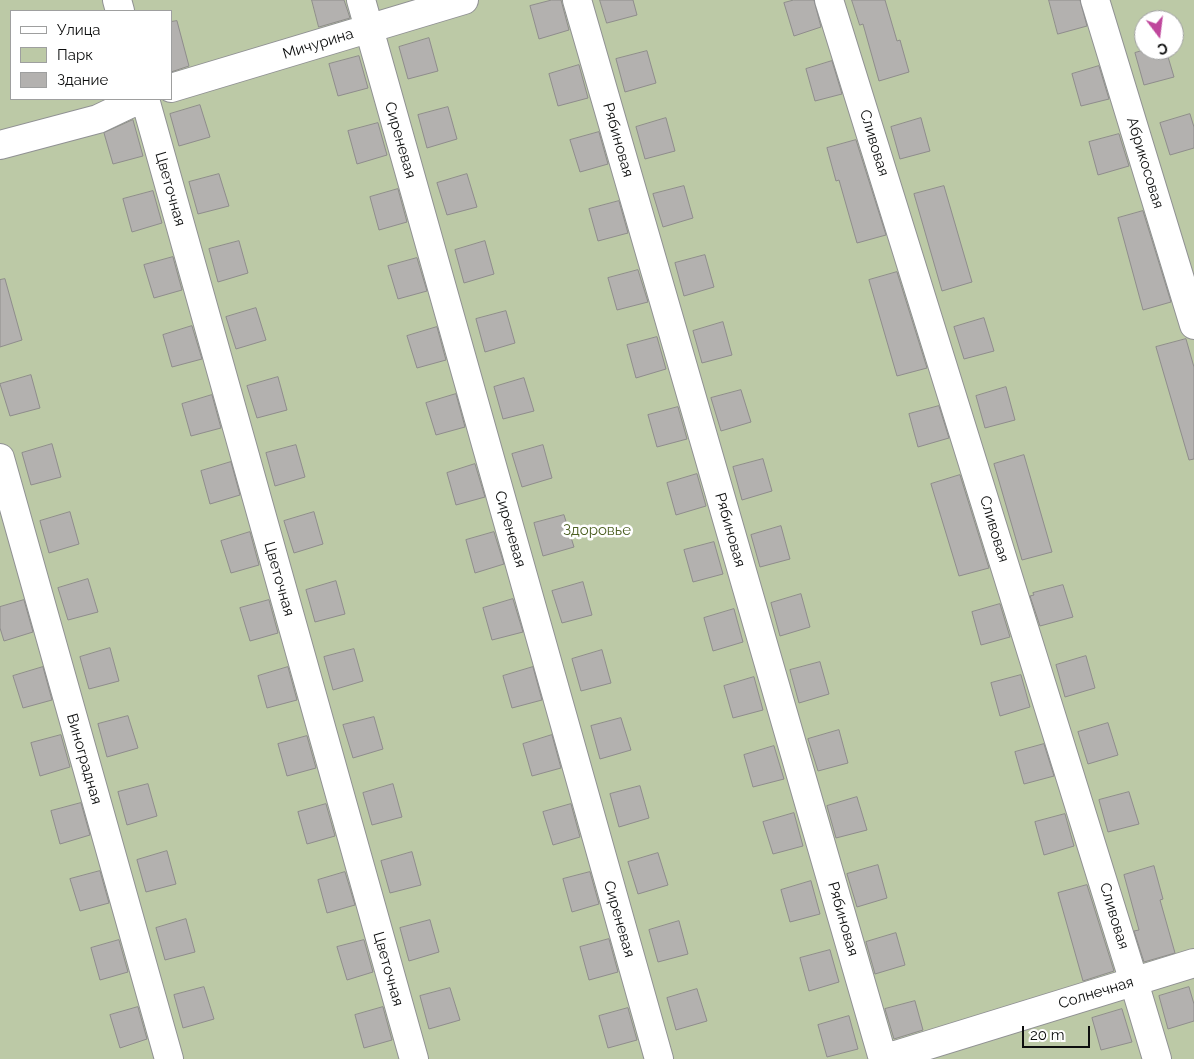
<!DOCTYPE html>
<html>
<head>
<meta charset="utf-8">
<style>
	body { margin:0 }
	#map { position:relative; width:1194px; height:1059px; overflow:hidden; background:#e9eaec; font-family:Raleway,sans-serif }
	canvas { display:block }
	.legend { position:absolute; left:10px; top:10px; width:162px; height:90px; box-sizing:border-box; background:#fff; border:1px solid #9e9f9f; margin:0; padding:6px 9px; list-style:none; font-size:15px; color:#0d0e0e }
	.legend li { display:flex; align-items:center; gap:10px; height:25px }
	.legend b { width:25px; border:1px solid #9e9f9f }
	.north { position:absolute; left:1134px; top:10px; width:50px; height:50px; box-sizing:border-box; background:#fff; border:1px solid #9e9f9f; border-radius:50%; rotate:165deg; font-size:14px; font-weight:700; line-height:20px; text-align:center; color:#0d0e0e }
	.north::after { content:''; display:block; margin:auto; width:18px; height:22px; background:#bf479c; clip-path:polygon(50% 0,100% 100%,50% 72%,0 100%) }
	.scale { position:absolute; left:1022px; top:1026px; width:68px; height:22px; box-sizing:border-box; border:2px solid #0d0e0e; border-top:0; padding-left:6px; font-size:15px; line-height:18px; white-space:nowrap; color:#0d0e0e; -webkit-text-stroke:4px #fff; paint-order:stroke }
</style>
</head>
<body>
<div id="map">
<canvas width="1194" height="1059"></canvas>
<ul class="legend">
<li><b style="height:6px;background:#fff"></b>Улица</li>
<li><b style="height:14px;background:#bcc9a6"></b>Парк</li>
<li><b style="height:14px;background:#b3b1af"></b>Здание</li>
</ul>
<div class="north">С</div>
<div class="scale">20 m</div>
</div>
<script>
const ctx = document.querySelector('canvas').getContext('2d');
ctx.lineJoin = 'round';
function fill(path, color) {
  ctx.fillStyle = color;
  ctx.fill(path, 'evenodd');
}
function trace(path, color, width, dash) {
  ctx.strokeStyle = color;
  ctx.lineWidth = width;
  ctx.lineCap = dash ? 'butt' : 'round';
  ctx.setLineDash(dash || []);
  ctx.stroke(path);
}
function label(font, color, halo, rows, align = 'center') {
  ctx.font = font + ' Raleway,sans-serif';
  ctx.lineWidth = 5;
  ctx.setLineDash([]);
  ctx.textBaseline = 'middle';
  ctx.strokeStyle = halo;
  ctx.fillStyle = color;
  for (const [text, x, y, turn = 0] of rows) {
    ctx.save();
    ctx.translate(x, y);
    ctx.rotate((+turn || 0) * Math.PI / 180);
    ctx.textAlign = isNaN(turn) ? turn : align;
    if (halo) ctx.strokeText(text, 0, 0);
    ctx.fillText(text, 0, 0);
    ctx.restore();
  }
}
const green = new Path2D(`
	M 0,0 L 1194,0 L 1194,1059 L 0,1059 ZM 11,11 L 171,11 L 171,99 L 11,99 ZM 1144,20 L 1174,20 L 1174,50 L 1144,50 Z`);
const building = new Path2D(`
	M 312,0 L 344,0 L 350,18 L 319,27 Z
	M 552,0 L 561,0 L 569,30 L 539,39 L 530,6 Z
	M 600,0 L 633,0 L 637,15 L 607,23 Z
	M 794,0 L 814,0 L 821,27 L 794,36 L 784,3 Z
	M 852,0 L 885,0 L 897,41 L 900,40 L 909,72 L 879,81 L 863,24 L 860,25 Z
	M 1049,0 L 1080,0 L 1087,26 L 1058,34 Z
	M 177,21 L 189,66 L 171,72 L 171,22 Z
	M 429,38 L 438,71 L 408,79 L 399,47 Z
	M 1144,50 L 1166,50 L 1174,77 L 1144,85 L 1135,53 Z
	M 647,51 L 656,83 L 625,92 L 616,59 Z
	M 359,56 L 368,88 L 338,96 L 329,64 Z
	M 832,61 L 842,94 L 815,101 L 806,69 Z
	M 579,65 L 588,98 L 558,106 L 549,74 Z
	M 1099,66 L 1109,99 L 1081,106 L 1072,74 Z
	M 200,105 L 210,137 L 179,146 L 170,114 Z
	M 448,107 L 457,139 L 427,148 L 418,115 Z
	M 1190,114 L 1194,127 L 1194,148 L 1170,155 L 1160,123 Z
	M 666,118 L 675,151 L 645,159 L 636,127 Z
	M 921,118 L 930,151 L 900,159 L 891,127 Z
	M 133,120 L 143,156 L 113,164 L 104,133 Z
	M 378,123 L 387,155 L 357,164 L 348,131 Z
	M 599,132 L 608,164 L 580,172 L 570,140 Z
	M 1119,134 L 1129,166 L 1098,175 L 1089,142 Z
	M 856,140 L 886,235 L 857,243 L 839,180 L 836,181 L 827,148 Z
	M 219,174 L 229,206 L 198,214 L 189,182 Z
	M 467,174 L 477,207 L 447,215 L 437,183 Z
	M 684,186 L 693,218 L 663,227 L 653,194 Z
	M 944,186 L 972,282 L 942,291 L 914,194 Z
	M 398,189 L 407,222 L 379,230 L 370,197 Z
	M 153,191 L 162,223 L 132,232 L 123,199 Z
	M 619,201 L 628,233 L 598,241 L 589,209 Z
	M 1143,211 L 1171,302 L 1143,310 L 1118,218 Z
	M 239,241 L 248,273 L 218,282 L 209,249 Z
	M 485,241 L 494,274 L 464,283 L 455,250 Z
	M 705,255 L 714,287 L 684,296 L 675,263 Z
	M 173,257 L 182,290 L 154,298 L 144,265 Z
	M 417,258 L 427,291 L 398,299 L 388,266 Z
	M 638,270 L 648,302 L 617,310 L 608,278 Z
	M 897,272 L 927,368 L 897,376 L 869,280 Z
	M 5,279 L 22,340 L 0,347 L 0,280 Z
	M 256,308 L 266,340 L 236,349 L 226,317 Z
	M 506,311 L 515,343 L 485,352 L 476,319 Z
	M 984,318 L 994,351 L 964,359 L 954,327 Z
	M 723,322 L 732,355 L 702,363 L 693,331 Z
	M 192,326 L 202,359 L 172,367 L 163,335 Z
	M 437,327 L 446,360 L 417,368 L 407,336 Z
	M 657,337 L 666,369 L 636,378 L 627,345 Z
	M 1186,339 L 1194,367 L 1194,459 L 1189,460 L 1156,347 Z
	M 31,375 L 40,408 L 10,416 L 0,384 Z
	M 278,377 L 287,410 L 257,418 L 247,386 Z
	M 524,378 L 534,411 L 503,419 L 494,387 Z
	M 1006,387 L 1015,420 L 985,428 L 976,396 Z
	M 741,390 L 751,422 L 721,431 L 711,398 Z
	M 456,394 L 465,427 L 436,435 L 426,403 Z
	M 212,395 L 221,428 L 191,436 L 182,404 Z
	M 939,406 L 949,438 L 918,447 L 909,414 Z
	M 678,407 L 687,439 L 657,447 L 648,415 Z
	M 52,444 L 61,477 L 31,485 L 22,453 Z
	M 296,445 L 305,477 L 275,486 L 266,453 Z
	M 543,445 L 552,478 L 522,487 L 512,454 Z
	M 1024,455 L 1052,552 L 1022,560 L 994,464 Z
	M 763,459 L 772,491 L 742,500 L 733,467 Z
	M 231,462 L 240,495 L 210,504 L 201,471 Z
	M 475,464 L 485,497 L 456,505 L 447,473 Z
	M 697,474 L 706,506 L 676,515 L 667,483 Z
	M 960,475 L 989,568 L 959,576 L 931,484 Z
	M 70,512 L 79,544 L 49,553 L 40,521 Z
	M 314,512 L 323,544 L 294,553 L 284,521 Z
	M 564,515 L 574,547 L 543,556 L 534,523 Z
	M 781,526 L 790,559 L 760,567 L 751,535 Z
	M 250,532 L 259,565 L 231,573 L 221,541 Z
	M 494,532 L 504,564 L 475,573 L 466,540 Z
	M 714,542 L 723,574 L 693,582 L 684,550 Z
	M 88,579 L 98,612 L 68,620 L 58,588 Z
	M 336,581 L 345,614 L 315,622 L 306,590 Z
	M 583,582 L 592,615 L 562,623 L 552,591 Z
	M 1063,585 L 1073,617 L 1040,626 L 1030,596 L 1034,595 L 1033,593 Z
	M 801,594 L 810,627 L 780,636 L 771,603 Z
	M 513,599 L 523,632 L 492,640 L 483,608 Z
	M 24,600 L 33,632 L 4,641 L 0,628 L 0,607 Z
	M 269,600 L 278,633 L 250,641 L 240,608 Z
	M 1000,604 L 1010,637 L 981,645 L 972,612 Z
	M 734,609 L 743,642 L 713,651 L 704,618 Z
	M 110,648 L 119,681 L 89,689 L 80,657 Z
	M 354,649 L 363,681 L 333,690 L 324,657 Z
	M 602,650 L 611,683 L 581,691 L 572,659 Z
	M 1086,656 L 1095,688 L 1065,697 L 1056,665 Z
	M 820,662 L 829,694 L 799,703 L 790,670 Z
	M 43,667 L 52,700 L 23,708 L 13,676 Z
	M 288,667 L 297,700 L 267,708 L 258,676 Z
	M 533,667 L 542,700 L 512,708 L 503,676 Z
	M 1021,675 L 1030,707 L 1000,716 L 991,683 Z
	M 754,677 L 763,710 L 733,718 L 724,686 Z
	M 128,716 L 138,748 L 107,757 L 98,724 Z
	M 374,717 L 383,749 L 353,758 L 343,725 Z
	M 621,718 L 631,750 L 600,759 L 591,726 Z
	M 1108,723 L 1118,755 L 1088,764 L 1078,732 Z
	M 839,730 L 848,763 L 818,771 L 808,739 Z
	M 61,735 L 70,767 L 40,776 L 31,743 Z
	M 552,735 L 561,768 L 532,776 L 523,744 Z
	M 307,736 L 316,768 L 287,776 L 278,744 Z
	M 1044,744 L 1054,776 L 1024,784 L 1015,752 Z
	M 774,746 L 784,779 L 753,787 L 744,755 Z
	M 148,784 L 157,816 L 127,825 L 118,792 Z
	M 393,784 L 402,817 L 372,825 L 363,793 Z
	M 640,786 L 649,818 L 619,827 L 610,794 Z
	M 1129,792 L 1139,824 L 1108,832 L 1099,800 Z
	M 857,797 L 867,830 L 836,838 L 827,806 Z
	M 81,803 L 90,835 L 60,844 L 51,811 Z
	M 326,804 L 335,836 L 307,844 L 298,812 Z
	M 571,804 L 580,837 L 553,845 L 543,812 Z
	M 794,813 L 803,846 L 773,854 L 763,822 Z
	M 1065,814 L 1074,846 L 1044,855 L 1035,822 Z
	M 167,851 L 176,884 L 146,892 L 137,860 Z
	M 412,852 L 421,885 L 390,893 L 381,861 Z
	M 658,853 L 668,885 L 638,894 L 628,862 Z
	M 878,865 L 887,898 L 857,907 L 847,874 Z
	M 1154,866 L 1163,899 L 1160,900 L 1175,953 L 1144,962 L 1134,931 L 1139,930 L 1124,875 Z
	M 100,871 L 109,903 L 80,911 L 70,879 Z
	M 345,872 L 355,905 L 327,913 L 318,880 Z
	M 590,872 L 599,904 L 572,912 L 563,879 Z
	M 811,881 L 820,914 L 790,922 L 781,890 Z
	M 1087,885 L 1114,971 L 1083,981 L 1058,893 Z
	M 186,919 L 195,952 L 165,960 L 156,928 Z
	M 430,920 L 439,952 L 409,961 L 400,928 Z
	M 679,921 L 688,954 L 658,962 L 649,930 Z
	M 896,933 L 905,965 L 875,974 L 866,942 Z
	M 609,939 L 618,972 L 589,980 L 580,947 Z
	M 119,940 L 128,972 L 100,980 L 91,948 Z
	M 364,940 L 373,972 L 347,980 L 337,947 Z
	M 830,950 L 839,982 L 809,991 L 800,958 Z
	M 204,987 L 214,1019 L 183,1028 L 174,995 Z
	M 1189,987 L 1194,1004 L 1194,1021 L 1168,1029 L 1159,996 Z
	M 450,988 L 460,1020 L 429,1029 L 420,996 Z
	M 697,989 L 707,1021 L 676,1030 L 667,998 Z
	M 915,1001 L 923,1030 L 894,1039 L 885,1009 Z
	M 138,1007 L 147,1039 L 120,1048 L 110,1015 Z
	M 383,1007 L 392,1040 L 364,1048 L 355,1015 Z
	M 628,1008 L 637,1040 L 608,1048 L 599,1016 Z
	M 1122,1009 L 1132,1042 L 1101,1050 L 1092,1018 Z
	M 849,1016 L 858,1049 L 827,1057 L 818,1025 Z`);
const minor = new Path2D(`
	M 117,0 L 120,11
	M 361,0 L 659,1059
	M 577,0 L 883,1059
	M 829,0 L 1134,982 L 1157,1059
	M 1095,0 L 1194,325
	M 171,88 L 464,0
	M 145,99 L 414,1059
	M 0,145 L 98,119 L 140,99
	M 0,458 L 169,1059
	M 883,1059 L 1194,963`);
const streetNames = [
	["Мичурина",318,44,-17],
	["Сиреневая",400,140,74],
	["Рябиновая",618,140,74],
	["Сливовая",874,143,73],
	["Абрикосовая",1145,163,73],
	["Цветочная",170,189,74],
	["Сиреневая",510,529,74],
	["Сливовая",994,529,73],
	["Рябиновая",730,530,74],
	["Цветочная",279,579,74],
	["Виноградная",84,759,74],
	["Сливовая",1114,916,73],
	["Сиреневая",619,919,74],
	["Рябиновая",843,919,74],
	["Цветочная",388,969,74],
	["Солнечная",1096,993,-17]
];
const parkNames = [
	["Здоровье",597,530]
];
fill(green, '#bcc9a6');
fill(building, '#b3b1af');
trace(building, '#8f8d8c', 1);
trace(minor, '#909193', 30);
trace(minor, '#fff', 28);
label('15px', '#0d0e0e', '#fff', streetNames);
label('15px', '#4d6023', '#fff', parkNames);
</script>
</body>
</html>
